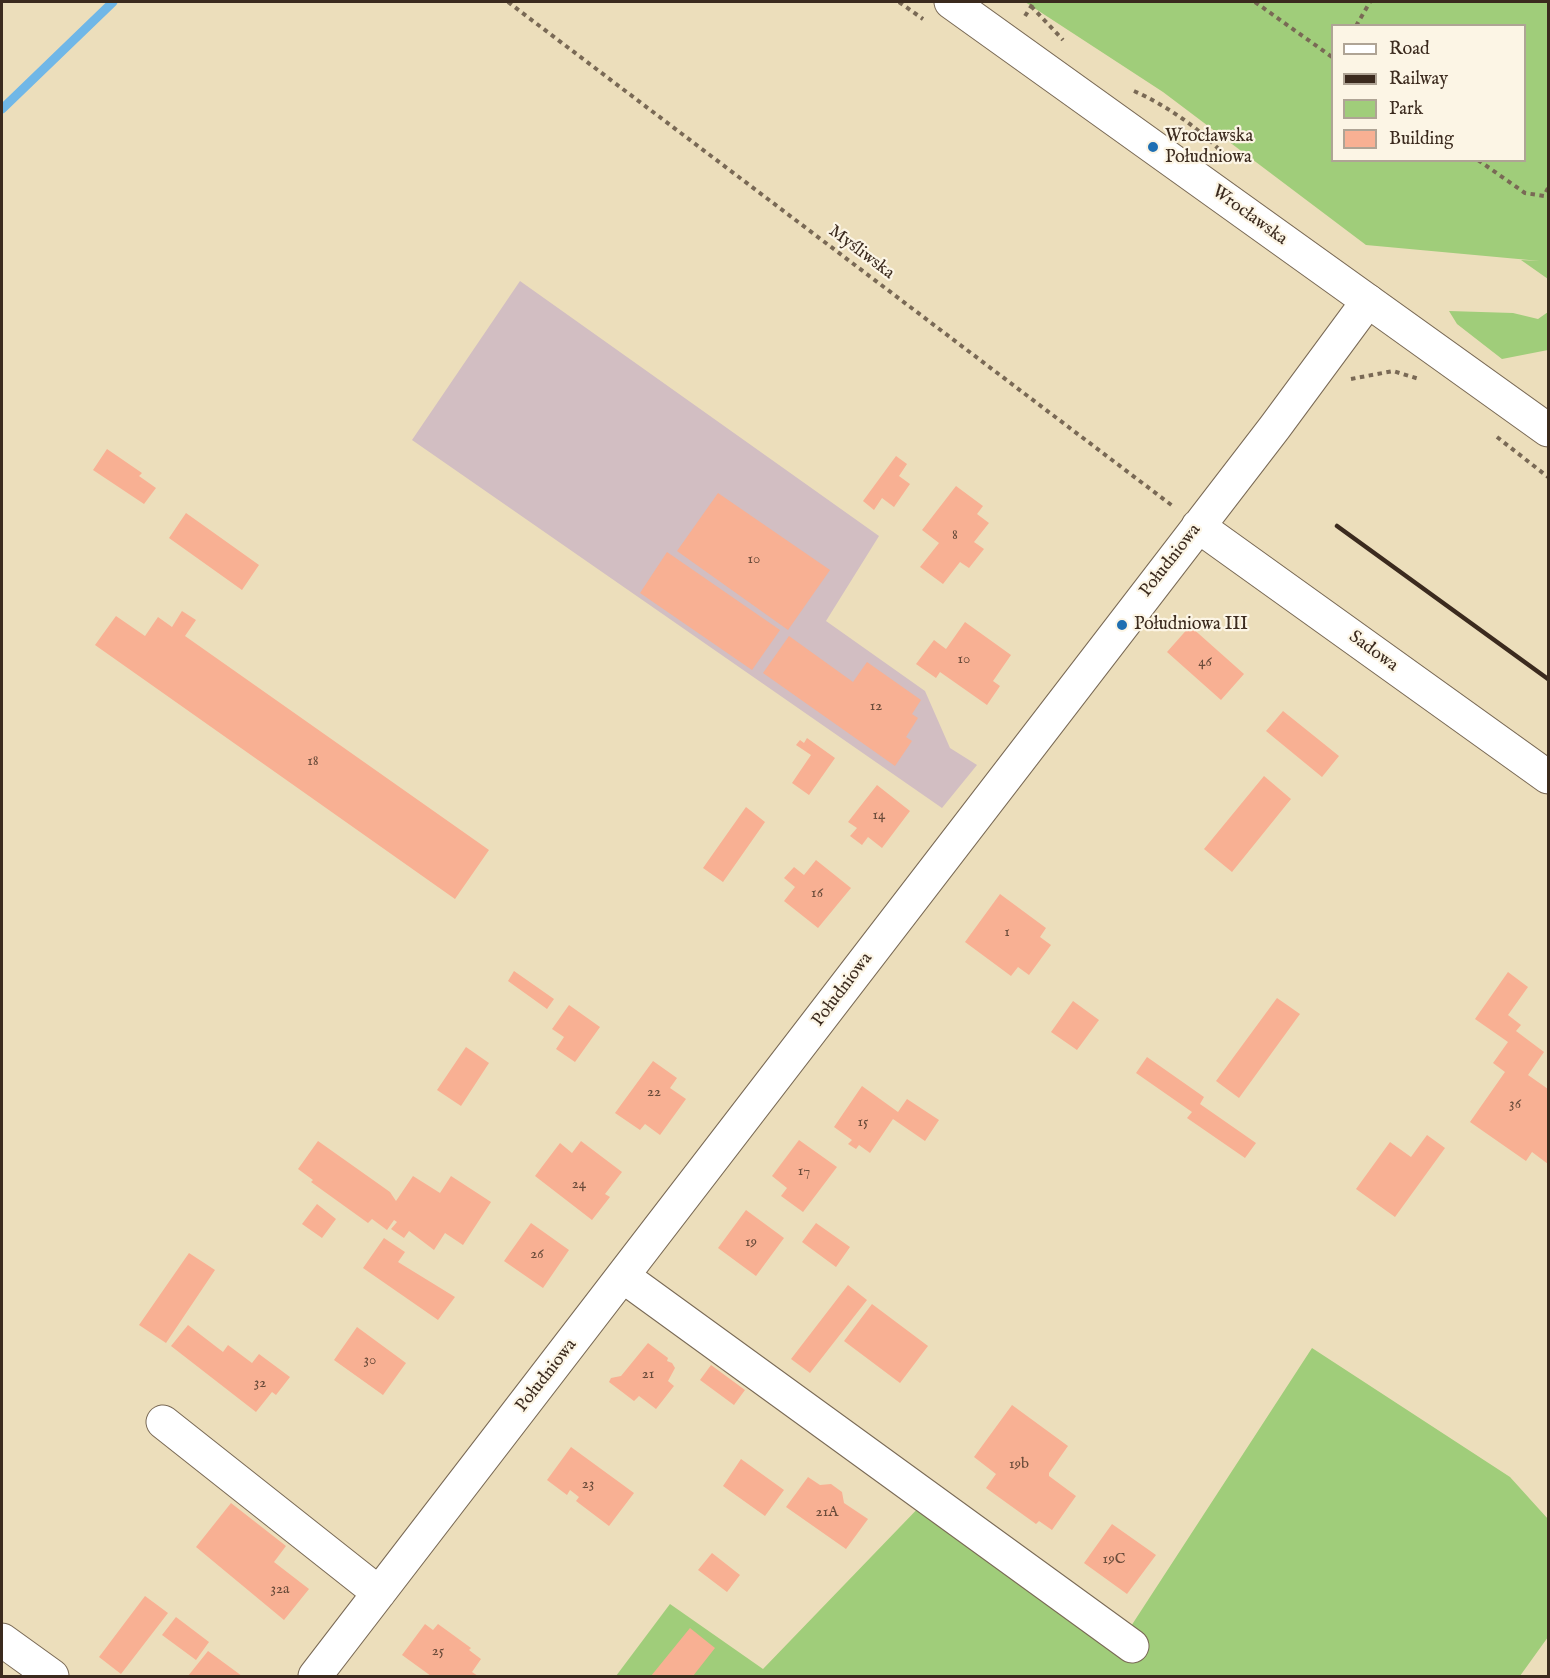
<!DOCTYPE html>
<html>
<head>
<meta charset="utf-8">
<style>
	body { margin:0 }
	#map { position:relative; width:1550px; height:1678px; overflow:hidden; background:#ecdebb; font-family:"IM FELL English",serif }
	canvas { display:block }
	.frame { position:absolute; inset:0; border:3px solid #3b2a1e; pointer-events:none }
	.legend { position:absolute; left:1331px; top:24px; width:195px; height:138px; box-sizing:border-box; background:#fcf5e5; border:2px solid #afa495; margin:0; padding:8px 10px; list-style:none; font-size:18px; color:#3b2a1e }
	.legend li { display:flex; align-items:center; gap:12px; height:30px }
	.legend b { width:30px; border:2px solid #afa495 }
</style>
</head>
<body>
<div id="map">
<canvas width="1550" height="1678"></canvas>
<div class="frame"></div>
<ul class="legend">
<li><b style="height:8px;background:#fff"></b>Road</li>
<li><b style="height:8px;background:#3b2a1e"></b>Railway</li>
<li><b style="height:16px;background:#a0cd7a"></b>Park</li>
<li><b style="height:16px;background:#f8b093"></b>Building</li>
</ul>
</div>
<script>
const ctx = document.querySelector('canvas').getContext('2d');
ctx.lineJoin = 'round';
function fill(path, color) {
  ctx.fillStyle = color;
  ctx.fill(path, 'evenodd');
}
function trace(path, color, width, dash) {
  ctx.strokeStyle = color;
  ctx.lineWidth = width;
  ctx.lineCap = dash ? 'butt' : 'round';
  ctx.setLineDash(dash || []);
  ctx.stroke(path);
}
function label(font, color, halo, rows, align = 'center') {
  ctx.font = font + ' "IM FELL English",serif';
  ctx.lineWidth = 4.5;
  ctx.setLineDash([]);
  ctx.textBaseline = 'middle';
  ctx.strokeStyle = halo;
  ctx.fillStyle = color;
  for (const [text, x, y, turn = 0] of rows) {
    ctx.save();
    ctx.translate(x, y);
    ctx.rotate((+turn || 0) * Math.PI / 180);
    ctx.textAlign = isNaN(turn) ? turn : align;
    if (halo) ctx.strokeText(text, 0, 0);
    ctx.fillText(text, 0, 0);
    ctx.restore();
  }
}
const industrial = new Path2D(`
	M 520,281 L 879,536 L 826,621 L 925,691 L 950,748 L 977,765 L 942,808 L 412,440 Z`);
const green = new Path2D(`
	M 1025,2 L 1548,2 L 1548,279 L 1521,260 L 1540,261 L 1366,245 L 1163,92 ZM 1332,26 L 1524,26 L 1524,160 L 1332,160 Z
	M 1449,311 L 1513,313 L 1538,319 L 1548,312 L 1548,350 L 1502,359 L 1457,324 Z
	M 1312,1348 L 1510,1477 L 1548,1519 L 1548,1637 L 1520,1676 L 616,1676 L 670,1604 L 763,1669 L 926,1500 L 1122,1640 Z`);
const stream = new Path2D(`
	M 2,109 L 113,2`);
const building = new Path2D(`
	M 107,449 L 142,473 L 139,476 L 156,488 L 144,504 L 93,470 Z
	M 896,456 L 907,464 L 899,476 L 910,484 L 894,507 L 882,498 L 874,510 L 863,501 Z
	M 956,486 L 983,506 L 977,514 L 989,523 L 974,542 L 984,549 L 969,568 L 960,562 L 943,584 L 920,567 L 939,543 L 922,530 Z
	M 718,493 L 830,570 L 788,630 L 677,551 Z
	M 186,513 L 259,565 L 242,590 L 169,538 Z
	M 667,552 L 780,630 L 752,670 L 640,593 Z
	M 182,611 L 196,620 L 185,636 L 489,850 L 455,899 L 95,645 L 116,616 L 145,636 L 158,617 L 172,627 Z
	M 965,622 L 1011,655 L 993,681 L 1000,686 L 987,705 L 940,672 L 936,678 L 916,664 L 934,640 L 946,649 Z
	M 1190,626 L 1244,674 L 1221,700 L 1167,652 Z
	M 789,636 L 853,682 L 867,662 L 921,700 L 912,714 L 918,718 L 906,737 L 912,741 L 895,766 L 763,673 Z
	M 1283,711 L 1339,756 L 1322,777 L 1266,731 Z
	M 807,738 L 835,758 L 809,795 L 792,783 L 811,755 L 796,745 L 800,740 L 804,743 Z
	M 1264,776 L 1291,799 L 1232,872 L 1204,849 Z
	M 877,785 L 910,811 L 882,848 L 868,837 L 862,845 L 850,836 L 857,828 L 848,822 Z
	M 746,807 L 765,822 L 723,882 L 703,868 Z
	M 816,860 L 851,888 L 818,928 L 784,901 L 795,887 L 784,878 L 794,867 L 804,875 Z
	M 1000,894 L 1046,928 L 1040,937 L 1051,945 L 1029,975 L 1018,967 L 1011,976 L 965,942 Z
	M 514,971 L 554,999 L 547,1009 L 508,981 Z
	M 1508,972 L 1528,987 L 1508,1015 L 1521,1025 L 1516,1031 L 1544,1052 L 1528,1075 L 1548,1089 L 1548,1164 L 1532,1152 L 1526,1161 L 1470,1122 L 1505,1072 L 1493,1063 L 1508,1042 L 1475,1019 Z
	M 1277,998 L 1300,1014 L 1239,1098 L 1216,1081 Z
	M 1073,1001 L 1099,1020 L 1077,1050 L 1051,1032 Z
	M 569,1005 L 600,1027 L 575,1062 L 556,1049 L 564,1037 L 552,1029 Z
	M 466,1047 L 489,1063 L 461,1106 L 437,1090 Z
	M 1147,1057 L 1204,1097 L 1200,1104 L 1256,1143 L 1245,1158 L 1187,1118 L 1192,1112 L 1136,1073 Z
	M 653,1061 L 677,1078 L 670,1088 L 686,1099 L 660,1135 L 645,1124 L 640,1130 L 615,1113 Z
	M 862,1086 L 898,1112 L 907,1099 L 939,1120 L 925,1141 L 893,1119 L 870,1153 L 859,1145 L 856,1149 L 848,1144 L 852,1140 L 834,1127 Z
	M 1427,1135 L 1445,1148 L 1395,1217 L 1356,1189 L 1390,1142 L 1411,1157 Z
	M 799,1140 L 837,1167 L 803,1212 L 781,1196 L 787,1188 L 772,1176 Z
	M 318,1141 L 390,1192 L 396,1201 L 413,1176 L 440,1193 L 451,1176 L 491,1202 L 463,1245 L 445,1233 L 434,1250 L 409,1231 L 404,1238 L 391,1229 L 397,1222 L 394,1220 L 387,1230 L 372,1219 L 368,1223 L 311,1182 L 313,1180 L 298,1169 Z
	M 581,1141 L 622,1172 L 605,1194 L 610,1197 L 592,1220 L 535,1176 L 560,1143 L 572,1153 Z
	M 317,1204 L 336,1219 L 322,1238 L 302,1224 Z
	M 746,1210 L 784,1238 L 756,1276 L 718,1248 Z
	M 531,1223 L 569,1250 L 543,1288 L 504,1261 Z
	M 816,1223 L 850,1247 L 836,1267 L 802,1242 Z
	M 384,1238 L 405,1252 L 398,1262 L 455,1297 L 438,1320 L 363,1268 Z
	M 189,1253 L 215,1270 L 166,1343 L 139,1325 Z
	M 848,1285 L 867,1300 L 810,1373 L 791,1359 Z
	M 872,1304 L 928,1346 L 900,1383 L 844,1341 Z
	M 188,1325 L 223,1352 L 228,1345 L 252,1363 L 259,1354 L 290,1377 L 276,1395 L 272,1392 L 256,1412 L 171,1346 Z
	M 357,1327 L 406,1363 L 383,1395 L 334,1360 Z
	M 648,1343 L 668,1358 L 667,1361 L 672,1363 L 675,1368 L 668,1381 L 674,1386 L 656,1409 L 639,1396 L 634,1401 L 609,1382 L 611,1378 L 621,1376 Z
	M 711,1365 L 745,1390 L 734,1405 L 700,1380 Z
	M 1012,1405 L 1068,1446 L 1049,1473 L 1049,1476 L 1076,1496 L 1052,1530 L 1039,1521 L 1036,1524 L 986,1488 L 996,1474 L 974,1457 Z
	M 571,1447 L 634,1493 L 609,1526 L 576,1501 L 579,1497 L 570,1490 L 567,1495 L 547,1480 Z
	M 741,1459 L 784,1490 L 765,1516 L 723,1486 Z
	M 808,1477 L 820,1485 L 831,1484 L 842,1492 L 844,1503 L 868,1519 L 846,1549 L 786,1507 Z
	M 231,1503 L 286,1546 L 274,1562 L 309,1589 L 284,1620 L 196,1547 Z
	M 1112,1524 L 1156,1555 L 1127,1594 L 1084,1563 Z
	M 712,1553 L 740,1575 L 727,1592 L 698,1570 Z
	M 145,1596 L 168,1613 L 121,1674 L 99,1657 Z
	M 176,1617 L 209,1642 L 196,1660 L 162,1635 Z
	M 425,1624 L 433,1630 L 438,1624 L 471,1648 L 469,1650 L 481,1659 L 472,1672 L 478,1676 L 431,1676 L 402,1655 Z
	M 690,1628 L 715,1648 L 693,1676 L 651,1676 Z
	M 208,1651 L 242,1676 L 188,1676 Z`);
const path = new Path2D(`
	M 508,2 L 1174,507
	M 899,2 L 923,19
	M 1255,2 L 1332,57
	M 1031,6 L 1063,40
	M 1025,16 L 1034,2
	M 1356,26 L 1370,2
	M 1134,91 C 1168,106 1203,131 1227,158
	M 1478,160 L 1525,193 L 1544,196 L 1548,188
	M 1351,379 L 1393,371 L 1419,379
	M 1497,437 L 1548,477`);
const minor = new Path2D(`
	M 1198,526 L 1548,777
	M 624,1277 L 1132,1646
	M 163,1422 L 379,1593
	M 2,1640 L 52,1676
	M 315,1676 L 1275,427 L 1368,301`);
const major = new Path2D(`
	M 951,2 L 1548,430`);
const rail = new Path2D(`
	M 1337,526 L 1548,679`);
const markers = [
	[1153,147,6,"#1f6fb2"],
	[1122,625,6,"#1f6fb2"]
];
const numberNames = [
	["8",955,536],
	["10",754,560],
	["10",964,660],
	["46",1205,663],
	["12",876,707],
	["18",313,762],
	["14",879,816],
	["16",817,894],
	["1",1007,933],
	["22",654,1093],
	["36",1515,1105],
	["15",863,1123],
	["17",804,1172],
	["24",579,1185],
	["19",751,1243],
	["26",537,1255],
	["30",370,1361],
	["21",648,1375],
	["32",260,1384],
	["19b",1019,1465],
	["23",588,1485],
	["21A",827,1513],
	["19C",1114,1560],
	["32a",280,1590],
	["25",438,1652]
];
const poiNames = [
	["Wrocławska",1165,137],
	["Południowa",1165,158],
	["Południowa III",1134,625]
];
const streetNames = [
	["Wrocławska",1249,216,36],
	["Myśliwska",861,253,37],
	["Południowa",1171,561,-52],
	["Sadowa",1373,652,36],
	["Południowa",843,990,-53],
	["Południowa",547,1376,-52]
];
fill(industrial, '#d2bec2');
fill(green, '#a0cd7a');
trace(stream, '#70b7e7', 9);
fill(building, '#f8b093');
trace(minor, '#796955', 35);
trace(major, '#796955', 35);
trace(path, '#796955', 4, [4.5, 4.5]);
trace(minor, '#fff', 33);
trace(major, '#fff', 33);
trace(rail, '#3b2a1e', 4.5);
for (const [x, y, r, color] of markers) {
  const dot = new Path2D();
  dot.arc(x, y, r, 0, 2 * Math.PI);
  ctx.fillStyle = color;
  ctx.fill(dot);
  trace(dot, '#fcf5e5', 2);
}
label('15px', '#6a4c3b', null, numberNames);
label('18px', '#3b2a1e', '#fcf5e5', poiNames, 'left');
label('18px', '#3b2a1e', '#fcf5e5', streetNames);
</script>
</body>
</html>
